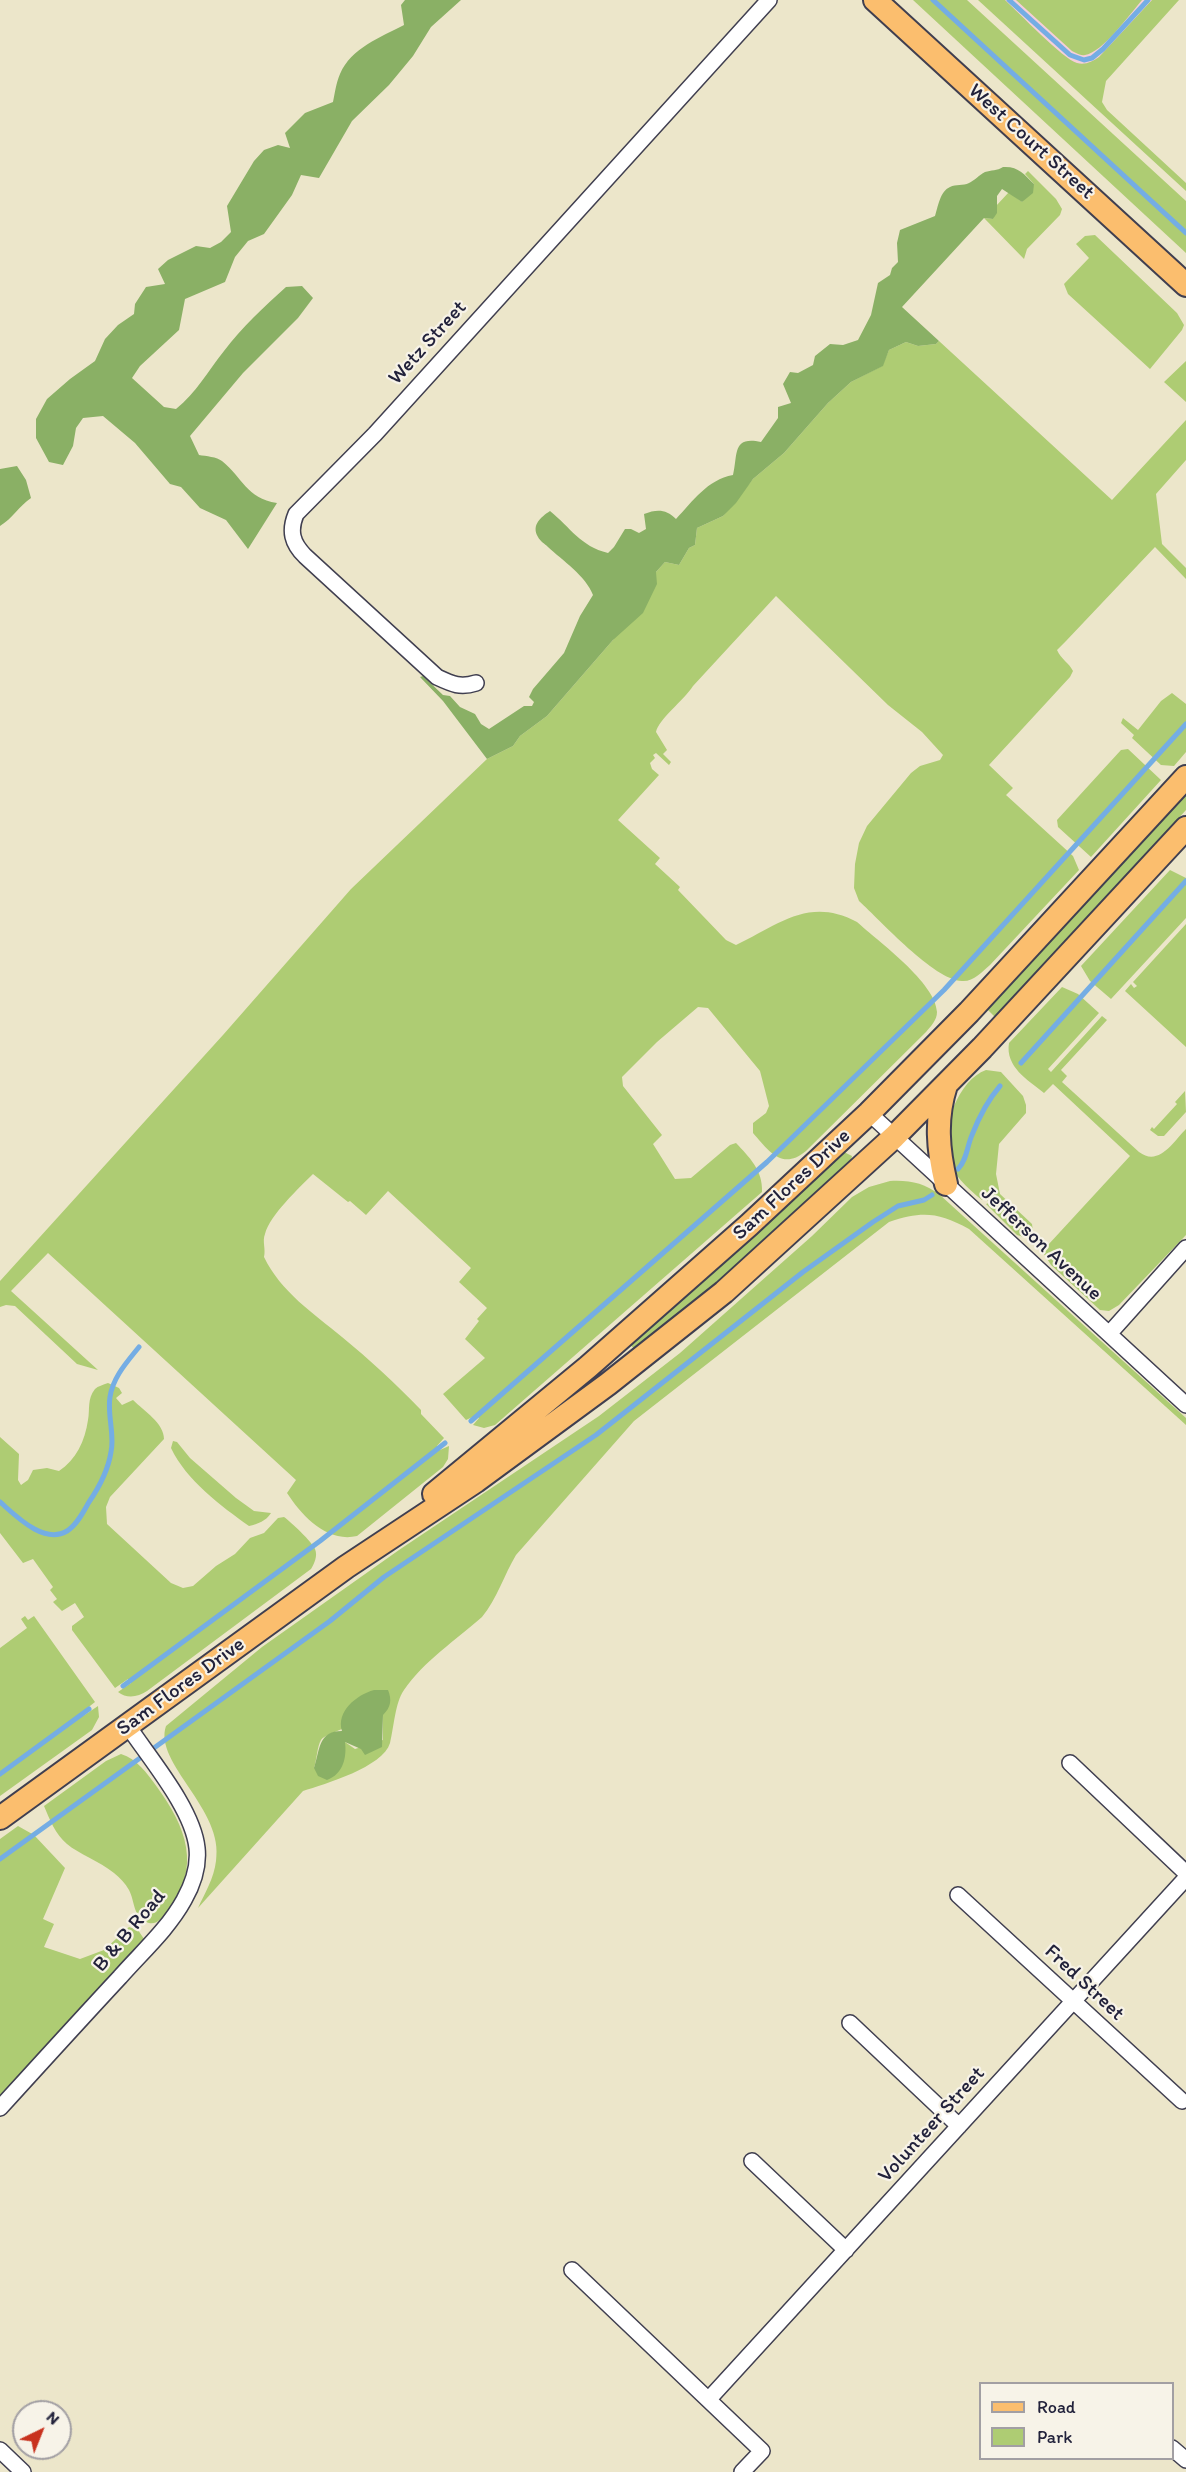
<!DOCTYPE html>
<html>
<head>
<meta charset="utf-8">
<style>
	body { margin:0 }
	#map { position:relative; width:1186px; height:2472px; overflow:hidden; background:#ece6ca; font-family:Itim,sans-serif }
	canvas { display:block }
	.legend { position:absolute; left:979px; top:2382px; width:195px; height:78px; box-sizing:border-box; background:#f7f3e8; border:2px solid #a29fa3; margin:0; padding:8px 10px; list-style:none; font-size:18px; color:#22223b }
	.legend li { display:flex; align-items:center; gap:12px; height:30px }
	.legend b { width:30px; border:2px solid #a29fa3 }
	.north { position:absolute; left:12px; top:2400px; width:60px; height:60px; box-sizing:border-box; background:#f7f3e8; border:2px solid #a29fa3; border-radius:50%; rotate:43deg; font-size:16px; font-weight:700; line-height:24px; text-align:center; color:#22223b }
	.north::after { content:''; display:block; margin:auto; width:21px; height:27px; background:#c8321e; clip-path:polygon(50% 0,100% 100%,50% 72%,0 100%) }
</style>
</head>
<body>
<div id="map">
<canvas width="1186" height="2472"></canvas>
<ul class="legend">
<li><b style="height:8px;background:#fbbe6e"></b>Road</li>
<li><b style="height:16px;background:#aecc73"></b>Park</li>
</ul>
<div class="north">N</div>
</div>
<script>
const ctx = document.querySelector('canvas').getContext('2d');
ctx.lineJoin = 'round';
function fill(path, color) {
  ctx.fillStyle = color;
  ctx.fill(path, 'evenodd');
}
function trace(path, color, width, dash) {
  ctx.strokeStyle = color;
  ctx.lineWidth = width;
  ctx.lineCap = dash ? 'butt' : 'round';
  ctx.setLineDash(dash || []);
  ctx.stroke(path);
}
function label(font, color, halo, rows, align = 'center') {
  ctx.font = font + ' Itim,sans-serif';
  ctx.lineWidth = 4.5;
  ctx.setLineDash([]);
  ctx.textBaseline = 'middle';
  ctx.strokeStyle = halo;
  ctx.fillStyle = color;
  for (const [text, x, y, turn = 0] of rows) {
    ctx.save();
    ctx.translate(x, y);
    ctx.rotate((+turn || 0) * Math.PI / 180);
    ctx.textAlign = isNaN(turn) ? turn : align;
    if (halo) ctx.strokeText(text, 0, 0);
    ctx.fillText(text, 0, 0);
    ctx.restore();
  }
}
const built = new Path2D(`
	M 993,0 L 1158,0 L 1084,82 Z`);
const green = new Path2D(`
	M 913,0 L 967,0 L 1186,201 L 1186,253 Z
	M 978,0 L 1005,0 C 1018,12 1063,59 1077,63 C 1085,65 1092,62 1099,57 L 1152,0 L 1179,0 L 1106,81 L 1102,102 L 1107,110 L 1186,183 L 1186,191 Z
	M 1016,0 L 1142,0 C 1131,13 1102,53 1085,55 C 1080,56 1077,53 1072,51 Z
	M 1028,171 L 1056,199 L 1062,209 L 1060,215 L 1027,249 L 1024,259 L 984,218 L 993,219 L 996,206 L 1009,192 L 1022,202 L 1034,184 L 1025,174 Z
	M 1095,235 L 1177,313 L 1184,325 L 1182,330 L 1150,369 L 1068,294 L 1064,284 L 1089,258 L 1076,244 L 1085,236 Z
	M 939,341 L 1112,500 L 1186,420 L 1186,460 L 1156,494 L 1162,544 L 1186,568 L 1186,579 L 1155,547 L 1066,641 L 1057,650 C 1061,659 1069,663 1073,671 L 1070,677 L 989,765 L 1013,788 L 1006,795 L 1073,856 L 1079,870 L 990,965 C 982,972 973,982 962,981 C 934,980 881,921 859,901 L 854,888 L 855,864 L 859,843 L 867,826 L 911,773 L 920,766 L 940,760 L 943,755 L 922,732 L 888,705 L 776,596 L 693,686 C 684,700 658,720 656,732 L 667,750 L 663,754 L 671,762 L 669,765 L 656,753 L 653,755 L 655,758 L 650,763 L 652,769 L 659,775 L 618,820 L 660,858 L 655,864 L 680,887 L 678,890 L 726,940 L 736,945 C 778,925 809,896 857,922 C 878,941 936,983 937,1012 C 937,1020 931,1026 926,1032 L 806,1151 C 782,1171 769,1151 753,1133 L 753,1123 L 766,1113 L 769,1106 L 760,1071 L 708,1008 L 698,1007 L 657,1042 L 622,1077 L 623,1086 L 662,1135 L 653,1144 L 675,1179 L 691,1178 L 730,1145 L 736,1143 C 749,1157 763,1170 762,1192 L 495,1425 L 484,1428 L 473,1425 L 479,1418 L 477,1415 L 466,1420 L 443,1394 L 485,1358 L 465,1339 L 479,1321 L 477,1319 L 487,1308 L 459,1282 L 471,1268 L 388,1191 L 366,1215 L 350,1201 L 348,1202 L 313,1174 C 299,1188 270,1215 265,1234 C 262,1241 266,1249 264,1257 C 281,1292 313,1313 342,1337 C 369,1359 396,1384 421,1410 L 421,1414 L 444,1438 L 437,1446 L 440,1450 L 449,1446 L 448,1459 L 443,1467 L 357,1536 C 327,1543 302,1516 287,1493 L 296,1480 L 48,1253 L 11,1291 L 98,1370 L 77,1364 L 15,1306 L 6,1305 L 0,1307 L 0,1281 L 223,1035 L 351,889 L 487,759 L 513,746 L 520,736 L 547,716 L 613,640 L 656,572 L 665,562 L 679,565 L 689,548 L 695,545 L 697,528 L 723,516 L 753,479 L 784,453 L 828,403 L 851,382 L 882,366 L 889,350 L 906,342 L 918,346 L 936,344 Z
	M 1186,361 L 1186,402 L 1164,382 Z
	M 1172,693 L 1186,704 L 1186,752 L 1174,766 L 1161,765 L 1132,738 L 1134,735 L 1121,723 L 1123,718 L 1138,730 L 1161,701 Z
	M 1128,749 L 1161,780 L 1091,857 L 1058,827 L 1057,820 L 1121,750 Z
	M 1186,791 L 1186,810 L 996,1018 L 987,1009 Z
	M 1170,870 L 1186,878 L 1186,918 L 1111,999 L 1090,981 L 1081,966 Z
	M 1186,924 L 1186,1047 L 1125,991 L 1131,984 L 1134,988 L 1137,986 L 1133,982 Z
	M 1062,987 L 1078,994 L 1099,1013 L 1048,1069 L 1051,1072 L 1102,1016 L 1107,1020 L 1061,1070 L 1067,1076 L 1062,1082 L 1139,1152 C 1159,1167 1173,1142 1186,1129 L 1186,1235 L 1119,1305 L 1109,1311 L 1100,1310 L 1051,1265 L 1044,1254 L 1048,1245 L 1130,1156 L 1053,1084 L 1044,1093 C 1028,1080 1005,1067 1009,1043 Z
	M 986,1070 L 1001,1072 L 1023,1096 L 1026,1105 L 1026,1113 L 999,1144 L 996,1174 L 1000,1194 L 1032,1224 L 1033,1232 L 1027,1238 L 1017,1235 L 986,1204 L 989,1203 L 986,1198 L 982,1200 C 967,1188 952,1174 947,1156 C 941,1129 958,1080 986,1070 Z
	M 1185,1091 L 1186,1112 L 1164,1136 L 1158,1136 L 1150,1130 L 1152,1127 L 1154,1129 L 1177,1104 L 1175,1102 Z
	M 844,1152 L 852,1156 L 850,1165 L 710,1290 L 636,1350 L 629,1344 Z
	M 890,1181 C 910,1180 924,1183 940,1195 L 1186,1418 L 1186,1425 L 969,1229 C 938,1212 922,1211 889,1222 L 634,1421 L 516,1555 C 504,1575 497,1599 482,1617 C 456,1640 424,1661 404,1690 C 395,1703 394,1727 390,1743 C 383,1767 325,1784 303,1791 L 198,1908 C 205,1893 214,1878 216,1861 C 225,1810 153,1763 166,1726 L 262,1647 L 399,1550 L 599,1416 L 680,1353 L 812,1236 L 852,1197 L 869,1187 ZM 383,1715 L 383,1740 L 355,1749 L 345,1742 L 314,1768 C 317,1759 317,1747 321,1740 C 325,1733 372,1719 383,1715 Z
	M 108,1383 L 119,1388 L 122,1393 L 116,1398 L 122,1405 L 133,1400 C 144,1411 164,1423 164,1439 L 110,1497 L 106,1507 L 107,1524 L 171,1583 L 183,1588 L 193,1586 L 216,1566 L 235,1554 L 250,1538 L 264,1533 L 278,1518 L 284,1517 C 291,1522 312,1542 315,1549 C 318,1556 314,1564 311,1569 L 147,1691 C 138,1697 127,1699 118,1692 L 131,1683 L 128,1679 L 115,1688 L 72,1630 L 72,1626 L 84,1617 L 75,1603 L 62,1611 L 53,1602 L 57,1599 L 50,1590 L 53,1587 L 33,1559 L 23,1563 L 0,1533 L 0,1437 L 19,1454 L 18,1480 L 21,1485 L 28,1480 L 33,1470 L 47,1468 L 59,1471 C 76,1460 85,1441 88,1420 C 90,1409 87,1399 95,1389 C 98,1386 103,1385 108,1383 Z
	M 173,1441 L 177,1442 L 190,1458 L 236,1498 L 254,1511 L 271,1513 C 266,1521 258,1524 249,1526 C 221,1506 186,1480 171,1448 Z
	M 25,1616 L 28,1620 L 34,1616 L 95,1702 L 81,1713 L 83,1716 L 98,1706 L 99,1717 L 92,1730 L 0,1796 L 0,1648 L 27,1628 L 21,1619 Z
	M 121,1754 C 137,1759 147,1773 157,1787 C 186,1827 202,1867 168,1911 C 163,1917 157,1925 149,1923 C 133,1919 135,1901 129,1890 C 125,1883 120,1878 114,1873 C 99,1861 79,1854 67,1844 C 55,1834 50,1820 44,1806 L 106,1761 Z
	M 18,1826 L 34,1835 L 65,1868 L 43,1919 L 54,1924 L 44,1947 L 80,1959 L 104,1950 L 129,1927 L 138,1930 L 144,1939 L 0,2098 L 0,1839 Z`);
const forest = new Path2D(`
	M 405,0 L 461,0 L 431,27 L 413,56 L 389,85 L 352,121 L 319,178 L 301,175 L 292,195 L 264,234 L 248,241 L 235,257 L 225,282 L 185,299 L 179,330 L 140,366 L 132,378 L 164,407 L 176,409 C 196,393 208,371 224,351 C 242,327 264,307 286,287 L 302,286 L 313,298 L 298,318 L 243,373 L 190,436 L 199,455 C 206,456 217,457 222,461 C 243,478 246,498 277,503 L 248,549 L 226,520 L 200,508 L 181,487 L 170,484 L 135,443 L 103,416 L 83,418 L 76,428 L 73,446 L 63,465 L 49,462 L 36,438 L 36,419 L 47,399 L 70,379 L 95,361 L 105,339 L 118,325 L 134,314 L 135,304 L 146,287 L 165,284 L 158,269 L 168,260 L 196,246 L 210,248 L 221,242 L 231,232 L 227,206 L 254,161 L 264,150 L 278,145 L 290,148 L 285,133 L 305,113 L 333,102 C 335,93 336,83 340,74 C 351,48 381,37 404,25 L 401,5 Z
	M 1003,167 C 1018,166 1024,174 1034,184 L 1033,193 L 1022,202 L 1002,189 L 997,196 L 997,213 L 993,219 L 984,218 L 902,307 L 939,341 L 936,344 L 918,346 L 906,342 L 889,350 L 883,366 L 851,382 L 828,403 L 784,453 L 753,479 L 736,503 L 723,516 L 697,528 L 695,545 L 689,548 L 679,565 L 665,562 L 656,572 L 657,584 L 643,613 L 613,640 L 547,716 L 520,736 L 513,746 L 487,759 L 443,701 L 420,677 L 423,676 L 443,695 L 450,696 L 460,707 L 475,714 L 481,724 L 489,729 L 524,706 L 532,706 L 534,702 L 529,697 L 533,689 L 564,653 L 580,616 L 593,595 C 586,576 562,560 548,547 C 545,544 540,541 538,537 C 531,525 541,517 550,511 C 571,528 580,546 608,553 L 614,547 L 625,529 L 631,529 L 639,533 L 646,529 L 644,514 C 657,509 666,509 676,519 C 693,501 707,480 733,475 C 738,454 732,436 761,442 L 778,418 L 778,407 L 791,403 L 783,384 L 790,372 L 798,373 L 813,365 L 815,356 L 830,344 L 843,345 L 858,340 L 871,315 L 878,283 L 890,275 L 892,268 L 898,262 L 897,243 L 900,230 L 935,216 C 938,207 940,191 950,187 C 956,184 963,186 969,183 C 974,181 979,175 985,172 C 991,170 997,171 1003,167 Z
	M 17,466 L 26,480 L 31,498 C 19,506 13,518 0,526 L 0,469 Z
	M 374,1690 L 388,1690 C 392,1700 391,1707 383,1715 L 382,1747 L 365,1755 L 361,1749 L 345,1742 C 347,1758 343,1774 327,1780 L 318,1776 L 314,1768 C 320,1750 318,1731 342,1731 C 336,1712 356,1695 374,1690 Z`);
const stream = new Path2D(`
	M 933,0 L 1186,233
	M 1009,0 L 1070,55 L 1084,60 L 1092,58 L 1103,49 L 1148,0
	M 1021,1063 L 1186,881
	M 958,1169 C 967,1160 967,1146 972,1135 C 979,1117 988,1100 1000,1086
	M 471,1421 L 767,1162 L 944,990 L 1186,724
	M 0,1502 C 16,1516 44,1545 67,1531 C 77,1525 84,1511 89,1502 C 100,1486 108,1471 111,1452 C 115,1435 107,1415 110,1397 C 113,1377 127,1362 139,1347
	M 123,1686 L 320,1541 L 445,1443
	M 0,1774 L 89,1709
	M 0,1859 L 330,1621 L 384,1577 L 596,1435 L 803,1272 L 873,1222 L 898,1206 L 924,1200 L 932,1195`);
const street = new Path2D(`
	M 476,683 C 460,688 452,684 437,677 L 305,556 C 292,543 289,531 296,514 L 375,434 L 769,0
	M 869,1113 L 1186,1405
	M 1109,1334 L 1186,1248
	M 1070,1763 L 1186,1873
	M 958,1895 L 1182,2101
	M 850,2023 L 959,2126
	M 0,2108 C 40,2064 80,2020 120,1977 C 142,1952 168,1929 184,1900 C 193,1884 199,1866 197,1848 C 193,1809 150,1759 128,1726
	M 752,2161 L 846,2250
	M 572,2270 L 762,2451 L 742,2472
	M 709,2399 L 1186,1878
	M 1172,2448 L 1186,2460
	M 0,2450 L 23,2472`);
const primary = new Path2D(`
	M 875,0 L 1186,285
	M 946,1184 C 938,1150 935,1119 946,1085
	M 434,1494 L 588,1367 L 749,1225 L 869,1113 L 969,1012 L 1186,777
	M 0,1818 L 346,1567 L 476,1481 L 608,1384 L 724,1292 L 894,1137 L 982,1048 L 1186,828`);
const streetNames = [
	["West Court Street",1031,142,42],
	["Wetz Street",428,343,-48],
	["Sam Flores Drive",792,1185,-43],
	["Jefferson Avenue",1041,1244,43],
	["Sam Flores Drive",181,1687,-36],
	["B & B Road",130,1931,-50],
	["Fred Street",1084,1983,43],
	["Volunteer Street",932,2125,-48]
];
fill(built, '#f5cfd9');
fill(green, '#aecc73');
fill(forest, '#8ab065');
trace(stream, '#74ade4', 5);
trace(street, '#403f50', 18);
trace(primary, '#403f50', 26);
trace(street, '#fff', 15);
trace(primary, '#fbbe6e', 22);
label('21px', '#22223b', '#f7f3e8', streetNames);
</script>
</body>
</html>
